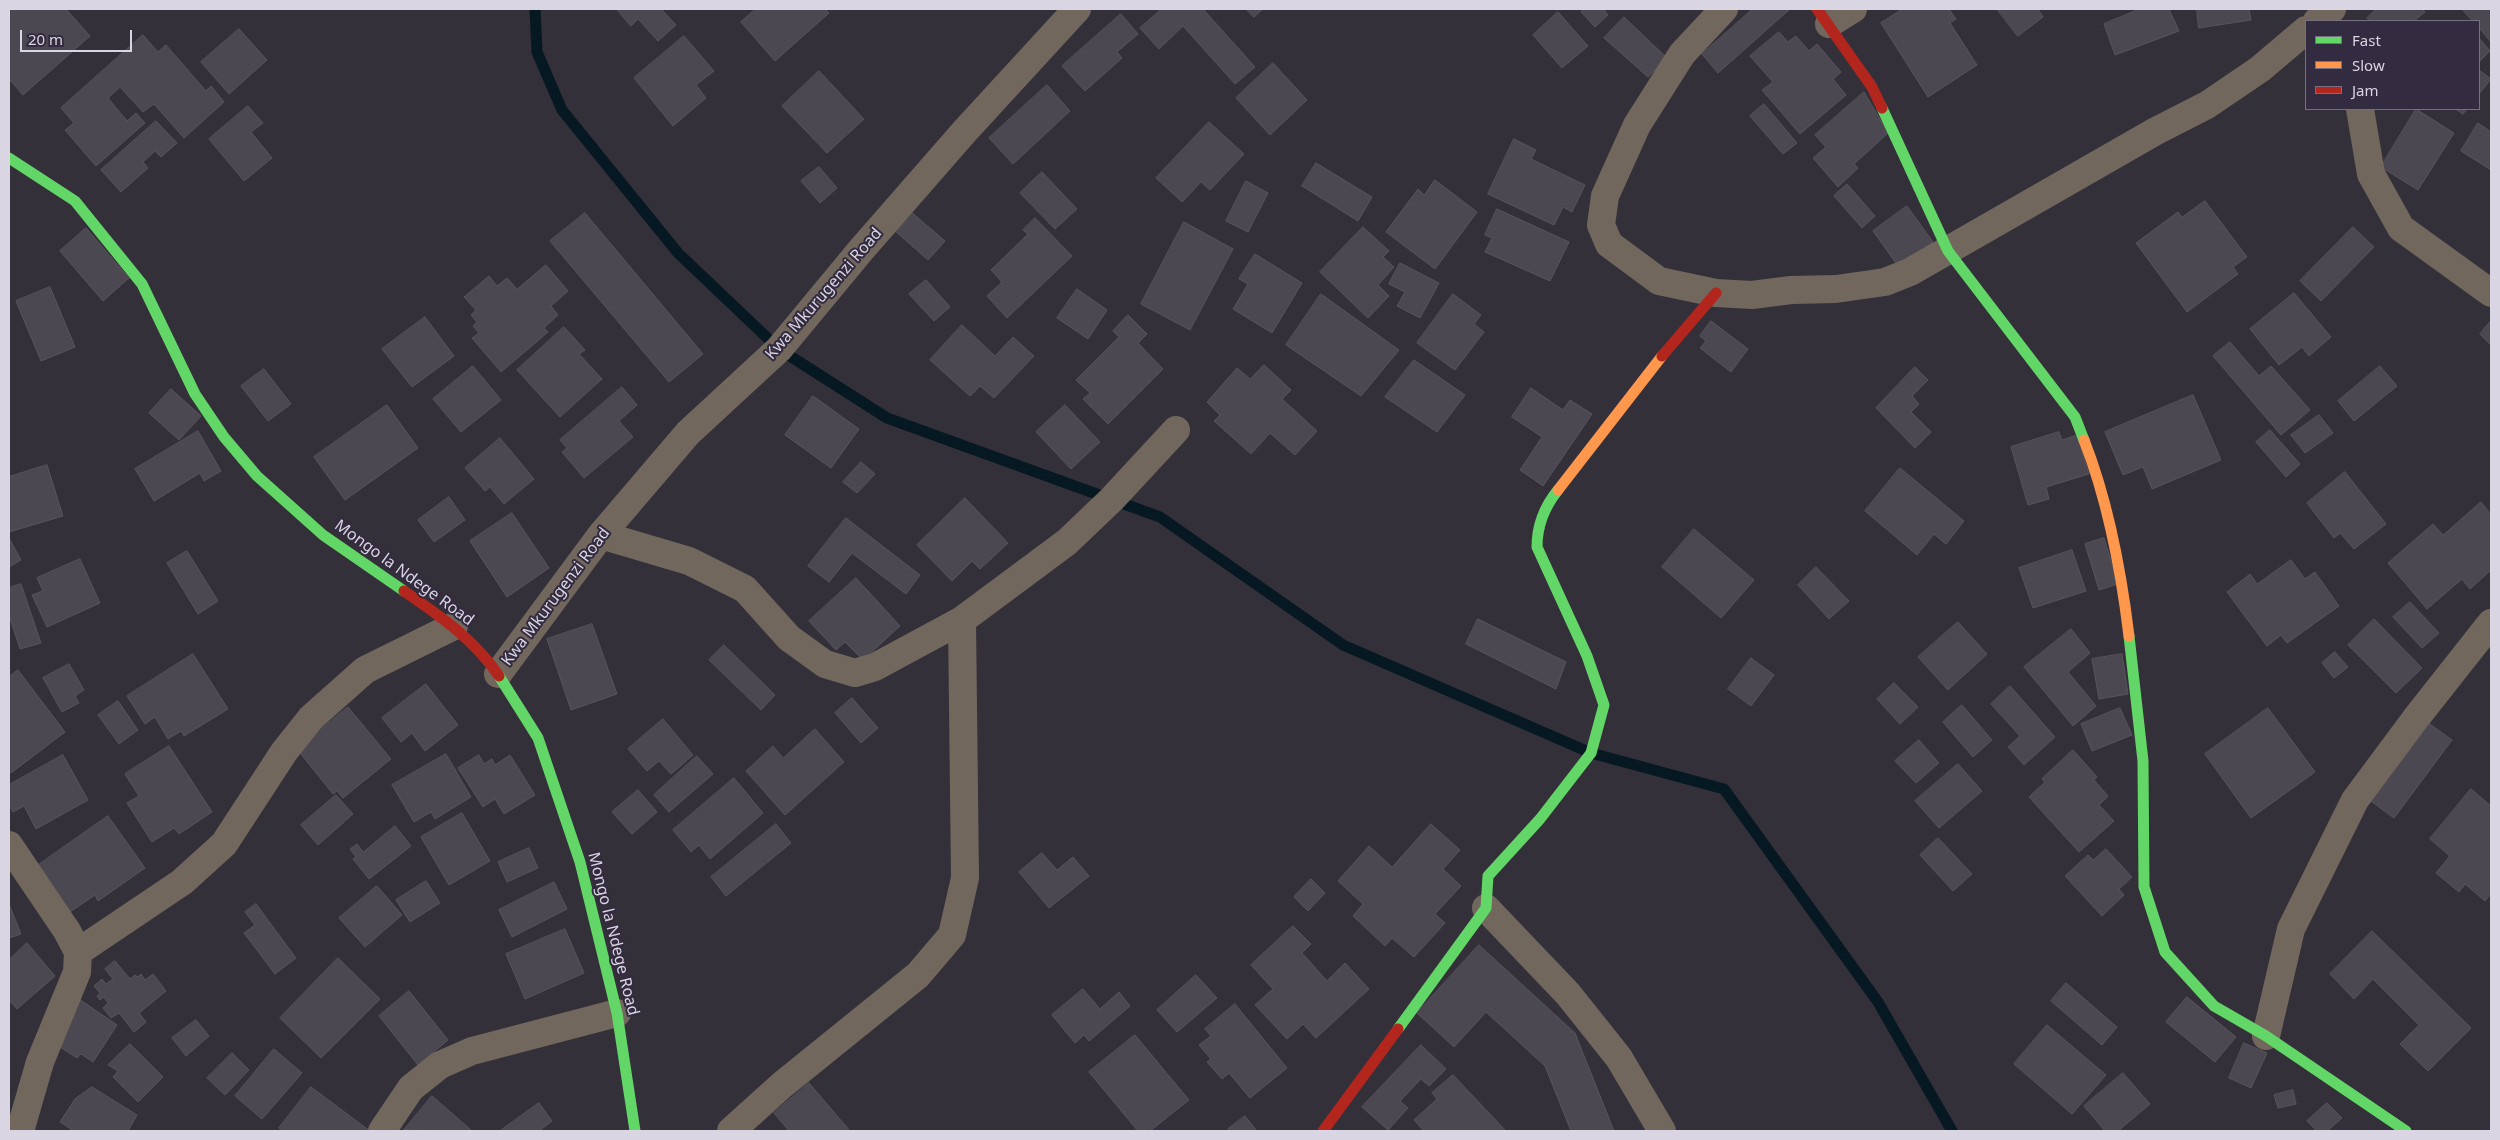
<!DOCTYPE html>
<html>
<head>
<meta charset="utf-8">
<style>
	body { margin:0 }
	#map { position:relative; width:2500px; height:1140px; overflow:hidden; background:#34303a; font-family:"Noto Sans",sans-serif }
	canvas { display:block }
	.frame { position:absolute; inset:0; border:10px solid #dad5e2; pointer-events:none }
	.legend { position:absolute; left:2305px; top:20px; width:175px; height:90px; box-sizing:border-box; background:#332b3f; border:1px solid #766f80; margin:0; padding:6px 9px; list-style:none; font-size:15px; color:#dad5e2 }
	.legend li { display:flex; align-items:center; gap:10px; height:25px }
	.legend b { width:25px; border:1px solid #766f80 }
	.scale { position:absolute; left:20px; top:30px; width:112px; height:22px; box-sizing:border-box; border:2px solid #dad5e2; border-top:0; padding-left:6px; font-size:15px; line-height:18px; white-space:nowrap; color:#dad5e2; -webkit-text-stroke:4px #332b3f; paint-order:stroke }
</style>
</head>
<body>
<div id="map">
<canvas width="2500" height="1140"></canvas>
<div class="frame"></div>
<ul class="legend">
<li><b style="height:6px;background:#63d668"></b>Fast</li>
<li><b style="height:6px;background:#ff974d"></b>Slow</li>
<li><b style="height:6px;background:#b3261e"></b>Jam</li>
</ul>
<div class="scale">20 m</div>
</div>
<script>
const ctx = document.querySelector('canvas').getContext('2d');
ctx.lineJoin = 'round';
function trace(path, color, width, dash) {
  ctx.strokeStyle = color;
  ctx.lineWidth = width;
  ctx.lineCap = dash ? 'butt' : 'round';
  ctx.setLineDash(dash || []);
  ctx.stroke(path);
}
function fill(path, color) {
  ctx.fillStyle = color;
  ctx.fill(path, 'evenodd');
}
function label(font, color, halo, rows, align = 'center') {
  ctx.font = font + ' "Noto Sans",sans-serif';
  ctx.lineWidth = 4;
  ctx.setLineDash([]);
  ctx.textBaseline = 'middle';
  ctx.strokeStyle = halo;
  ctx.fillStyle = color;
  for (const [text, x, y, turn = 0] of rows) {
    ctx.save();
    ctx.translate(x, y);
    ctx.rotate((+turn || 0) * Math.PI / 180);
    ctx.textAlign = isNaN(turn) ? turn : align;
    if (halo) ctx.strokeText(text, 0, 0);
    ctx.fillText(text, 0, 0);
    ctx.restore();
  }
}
const stream = new Path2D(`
	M 535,9 L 537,52 L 562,110 L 678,253 L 779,349 L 887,418 L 1160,517 L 1343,645 L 1591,753 L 1724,789 L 1878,1002 L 1952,1131`);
const building = new Path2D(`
	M 9,9 L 66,9 L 90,36 L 23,95 L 9,79 Z
	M 617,9 L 661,9 L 676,25 L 658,41 L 638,19 L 631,26 Z
	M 756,9 L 825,9 L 829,13 L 775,61 L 741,22 Z
	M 1162,9 L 1203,9 L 1255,67 L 1235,84 L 1183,26 L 1159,49 L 1140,28 Z
	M 1246,9 L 1263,9 L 1254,17 Z
	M 1585,9 L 1603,9 L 1608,15 L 1595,27 L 1581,12 Z
	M 1753,9 L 1790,9 L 1718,73 L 1702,54 Z
	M 1903,9 L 1949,9 L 1956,19 L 1950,23 L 1977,65 L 1928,97 L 1881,23 Z
	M 1997,9 L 2038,9 L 2043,17 L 2018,36 Z
	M 2140,9 L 2169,9 L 2179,31 L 2115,55 L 2104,24 Z
	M 2197,9 L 2249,9 L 2251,20 L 2199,28 Z
	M 2377,9 L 2422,9 L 2425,12 L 2414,21 L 2370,21 L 2367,18 Z
	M 2462,9 L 2491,9 L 2491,42 L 2479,28 L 2479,21 L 2473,21 Z
	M 1558,12 L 1588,46 L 1562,68 L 1533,35 Z
	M 1121,14 L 1138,34 L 1117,52 L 1122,58 L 1085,91 L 1062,66 Z
	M 1624,17 L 1667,58 L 1648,77 L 1604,38 Z
	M 239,29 L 267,60 L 229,94 L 201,62 Z
	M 1779,32 L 1788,42 L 1796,36 L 1809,51 L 1817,44 L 1841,72 L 1833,79 L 1846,95 L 1800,134 L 1762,90 L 1773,82 L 1750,56 Z
	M 143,35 L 158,52 L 166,45 L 206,91 L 211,86 L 224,102 L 184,138 L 154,104 L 143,112 L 120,87 L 108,98 L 127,121 L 136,113 L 145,123 L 96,166 L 65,130 L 74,123 L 61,108 Z
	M 684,36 L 714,71 L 696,85 L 706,98 L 673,126 L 634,78 Z
	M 2479,38 L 2490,51 L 2479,62 Z
	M 1273,63 L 1307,100 L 1270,135 L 1236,98 Z
	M 2479,70 L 2491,79 L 2479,94 Z
	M 819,71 L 864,119 L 827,153 L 782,106 Z
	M 1047,85 L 1070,111 L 1013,164 L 989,138 Z
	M 1864,92 L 1888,133 L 1854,164 L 1858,168 L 1838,187 L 1813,158 L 1826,147 L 1815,135 Z
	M 1764,104 L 1797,143 L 1783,154 L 1750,116 Z
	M 248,106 L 263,123 L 251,132 L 272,158 L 244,181 L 209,139 Z
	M 2416,109 L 2454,133 L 2418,190 L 2381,167 Z
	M 2456,109 L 2467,109 L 2463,114 Z
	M 156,121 L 177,143 L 161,157 L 155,151 L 143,162 L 148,168 L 121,192 L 101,170 Z
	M 1209,122 L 1244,154 L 1210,190 L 1201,182 L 1182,202 L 1156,178 Z
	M 2478,123 L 2491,132 L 2491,170 L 2461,151 Z
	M 1514,139 L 1536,150 L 1531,159 L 1585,185 L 1572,212 L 1563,207 L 1554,225 L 1488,194 Z
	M 1316,163 L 1372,197 L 1358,221 L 1302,186 Z
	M 819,167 L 837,188 L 820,203 L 801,181 Z
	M 1042,172 L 1077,209 L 1055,229 L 1020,193 Z
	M 1435,180 L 1477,212 L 1435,269 L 1386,232 L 1418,189 L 1424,195 Z
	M 1246,181 L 1268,193 L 1248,232 L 1226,221 Z
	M 1847,184 L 1875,216 L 1862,228 L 1834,196 Z
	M 2205,201 L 2247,257 L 2233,267 L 2238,274 L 2187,312 L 2136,243 L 2178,212 L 2182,217 Z
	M 1907,206 L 1933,242 L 1898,266 L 1873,231 Z
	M 1497,209 L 1569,242 L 1550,281 L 1485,252 L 1492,238 L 1485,235 Z
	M 910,211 L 945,241 L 928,260 L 894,230 Z
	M 585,213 L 703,354 L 669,382 L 550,241 Z
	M 1035,218 L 1072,256 L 1007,318 L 987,296 L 1002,282 L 991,270 L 1028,234 L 1023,230 Z
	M 1184,222 L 1233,249 L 1190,330 L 1141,304 Z
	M 1363,227 L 1389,251 L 1383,257 L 1394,267 L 1378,285 L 1389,296 L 1368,318 L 1320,272 Z
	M 2353,227 L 2374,247 L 2321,301 L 2300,281 Z
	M 86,228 L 129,278 L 103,301 L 60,251 Z
	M 1255,254 L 1302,283 L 1272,333 L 1233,309 L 1248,284 L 1239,279 Z
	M 1400,263 L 1439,283 L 1420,318 L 1397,306 L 1405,292 L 1389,284 Z
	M 546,265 L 568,291 L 551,306 L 558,315 L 544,328 L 548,332 L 501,372 L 472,338 L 479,333 L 473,326 L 477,322 L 471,315 L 476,310 L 464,297 L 489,276 L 497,286 L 507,278 L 517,289 Z
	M 926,280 L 950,307 L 934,321 L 909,294 Z
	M 50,287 L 75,347 L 41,361 L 16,301 Z
	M 1077,289 L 1107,310 L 1088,339 L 1057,318 Z
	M 2294,293 L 2331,337 L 2309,356 L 2302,347 L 2279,365 L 2250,329 Z
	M 1321,294 L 1399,350 L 1361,396 L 1286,345 Z
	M 1453,294 L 1481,315 L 1474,324 L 1484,332 L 1455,370 L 1417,343 Z
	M 1128,315 L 1147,334 L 1138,343 L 1163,369 L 1108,424 L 1083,399 L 1090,393 L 1076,380 L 1119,337 L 1113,331 Z
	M 425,317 L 454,356 L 412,387 L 382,349 Z
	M 1711,321 L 1748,349 L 1731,372 L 1700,348 L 1706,341 L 1700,336 Z
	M 2491,321 L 2491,345 L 2480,334 Z
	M 962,325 L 995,356 L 1013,337 L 1034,356 L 994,398 L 980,386 L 970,396 L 930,360 Z
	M 564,327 L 585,350 L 579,354 L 602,379 L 560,417 L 517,370 Z
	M 2230,342 L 2259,376 L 2271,366 L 2310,410 L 2281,435 L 2213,356 Z
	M 1414,360 L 1465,395 L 1437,432 L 1385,397 Z
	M 1264,365 L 1291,390 L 1282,399 L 1317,431 L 1295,455 L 1270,433 L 1251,454 L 1214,421 L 1220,415 L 1207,402 L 1237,368 L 1250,379 Z
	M 473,366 L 501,400 L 461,432 L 433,399 Z
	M 2380,366 L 2397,386 L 2354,421 L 2338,401 Z
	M 1915,367 L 1928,380 L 1912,396 L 1919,404 L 1911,412 L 1931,432 L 1915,448 L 1876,408 Z
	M 264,369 L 291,404 L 268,421 L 241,386 Z
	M 622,387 L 637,405 L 619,421 L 633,437 L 584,478 L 562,452 L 567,448 L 560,440 Z
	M 1531,388 L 1563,410 L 1570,400 L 1592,414 L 1543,486 L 1520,470 L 1542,437 L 1512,417 Z
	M 171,389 L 201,416 L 179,440 L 149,413 Z
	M 2193,395 L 2221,460 L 2152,489 L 2143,467 L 2123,475 L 2105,432 Z
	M 813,396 L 859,429 L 831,468 L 785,435 Z
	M 387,405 L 418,448 L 345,500 L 314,457 Z
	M 1065,405 L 1100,442 L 1071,469 L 1036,432 Z
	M 2319,415 L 2333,433 L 2305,453 L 2291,435 Z
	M 2270,430 L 2300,464 L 2286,477 L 2256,442 Z
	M 198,431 L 221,471 L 204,481 L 200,473 L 154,501 L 135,469 Z
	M 2059,432 L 2062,440 L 2077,435 L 2089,474 L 2046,487 L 2049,499 L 2028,505 L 2011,447 Z
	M 500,438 L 534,479 L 504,504 L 490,487 L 485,491 L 465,468 Z
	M 861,462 L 875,474 L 857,493 L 843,482 Z
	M 47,465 L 63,516 L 9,532 L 9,477 Z
	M 1900,468 L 1964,521 L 1946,544 L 1934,534 L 1917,555 L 1865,511 Z
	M 2345,472 L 2386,524 L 2354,549 L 2340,533 L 2334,538 L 2307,503 Z
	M 449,497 L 465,520 L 434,542 L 418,520 Z
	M 965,498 L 1008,543 L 980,569 L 972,561 L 952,581 L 917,545 Z
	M 2481,502 L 2491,515 L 2491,570 L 2470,589 L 2462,579 L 2427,609 L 2388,563 L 2433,524 L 2443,535 Z
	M 512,513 L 549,568 L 507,597 L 470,541 Z
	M 846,518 L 920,575 L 906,594 L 852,553 L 829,582 L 808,566 Z
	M 1694,529 L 1754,580 L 1721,618 L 1662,567 Z
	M 9,538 L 21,560 L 9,567 Z
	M 2104,538 L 2118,584 L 2099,590 L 2085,544 Z
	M 2072,550 L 2086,591 L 2033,608 L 2019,568 Z
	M 187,551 L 218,601 L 198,614 L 167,563 Z
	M 80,559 L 100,603 L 47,627 L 32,595 L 43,591 L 37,578 Z
	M 2291,560 L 2305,579 L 2315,572 L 2339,606 L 2287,643 L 2281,635 L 2267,646 L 2227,592 L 2250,574 L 2257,584 Z
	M 1816,567 L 1849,601 L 1829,619 L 1798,585 Z
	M 856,578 L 900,626 L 863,660 L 845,642 L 836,650 L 809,621 Z
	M 21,584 L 41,643 L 20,649 L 9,615 L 9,588 Z
	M 2410,602 L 2439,633 L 2422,648 L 2393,617 Z
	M 1478,619 L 1566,662 L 1556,689 L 1466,644 Z
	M 2374,619 L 2422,668 L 2396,693 L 2348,645 Z
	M 1958,622 L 1987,654 L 1948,690 L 1918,657 Z
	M 592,624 L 617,694 L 571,710 L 547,639 Z
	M 2071,629 L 2090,653 L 2068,672 L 2096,706 L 2073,726 L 2024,667 Z
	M 724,645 L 775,695 L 761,710 L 709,660 Z
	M 2335,652 L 2348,667 L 2334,678 L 2322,663 Z
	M 193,654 L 228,709 L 184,736 L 181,731 L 168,739 L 155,717 L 145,724 L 127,696 Z
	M 2122,654 L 2128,694 L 2099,699 L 2092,659 Z
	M 1751,658 L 1774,675 L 1751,706 L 1728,689 Z
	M 69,664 L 84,690 L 75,696 L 79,703 L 62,712 L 43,678 Z
	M 18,670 L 65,732 L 11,773 L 9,770 L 9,677 Z
	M 1894,683 L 1918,707 L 1900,724 L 1877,699 Z
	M 426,684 L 458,725 L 425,751 L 412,733 L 401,742 L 382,718 Z
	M 2010,686 L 2055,737 L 2024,765 L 2008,747 L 2020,736 L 1991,704 Z
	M 852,698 L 878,728 L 861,743 L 835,713 Z
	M 118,701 L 138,730 L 119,744 L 98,715 Z
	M 1962,705 L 1992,740 L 1973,757 L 1943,722 Z
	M 348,707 L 391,759 L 343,798 L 337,791 L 333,794 L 297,749 Z
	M 2120,708 L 2132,735 L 2092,751 L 2081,724 Z
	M 2268,708 L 2315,772 L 2251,818 L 2205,754 Z
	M 663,719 L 693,755 L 671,774 L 659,761 L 647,771 L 628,749 Z
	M 2427,722 L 2452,740 L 2394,818 L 2368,799 Z
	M 815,729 L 844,762 L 785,815 L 746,771 L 773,746 L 783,758 Z
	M 1919,740 L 1939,763 L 1916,783 L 1895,761 Z
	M 169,746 L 212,812 L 179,834 L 174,828 L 152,842 L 127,803 L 139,796 L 125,774 Z
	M 2073,750 L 2097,777 L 2094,780 L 2108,796 L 2099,805 L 2114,821 L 2079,852 L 2029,797 L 2045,782 L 2042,779 Z
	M 446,754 L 471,797 L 435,819 L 431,812 L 414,822 L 392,785 Z
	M 63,755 L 88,800 L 36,829 L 24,806 L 13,812 L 9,805 L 9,785 Z
	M 479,755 L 484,764 L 492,759 L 495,765 L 510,755 L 535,795 L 504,814 L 495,799 L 483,807 L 458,768 Z
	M 697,756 L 713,774 L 669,812 L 654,795 Z
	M 1958,764 L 1982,791 L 1939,828 L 1915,801 Z
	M 734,778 L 763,813 L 710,859 L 699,845 L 691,852 L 673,830 Z
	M 2471,789 L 2491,806 L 2491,893 L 2485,901 L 2465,884 L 2459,892 L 2436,873 L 2450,856 L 2430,839 Z
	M 638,790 L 657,812 L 632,834 L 612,812 Z
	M 336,795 L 353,814 L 318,845 L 301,825 Z
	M 462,813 L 490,861 L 449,885 L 421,837 Z
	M 108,816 L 145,868 L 98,901 L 95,895 L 70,912 L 37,866 Z
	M 776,824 L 791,843 L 726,896 L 711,877 Z
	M 1431,824 L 1460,850 L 1443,869 L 1461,886 L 1435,914 L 1445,923 L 1414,957 L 1392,938 L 1385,946 L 1353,916 L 1363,904 L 1338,881 L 1369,846 L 1392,867 Z
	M 395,826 L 411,846 L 369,879 L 353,859 L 356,857 L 350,849 L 357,844 L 363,852 Z
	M 1938,838 L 1972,874 L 1953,891 L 1920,855 Z
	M 529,848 L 538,868 L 507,882 L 498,862 Z
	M 2106,849 L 2132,877 L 2119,889 L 2124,895 L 2102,916 L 2065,876 L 2088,855 L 2093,860 Z
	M 1042,853 L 1057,870 L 1073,857 L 1089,876 L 1049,908 L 1019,872 Z
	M 1311,879 L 1325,893 L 1308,911 L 1294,897 Z
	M 426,881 L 440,903 L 410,922 L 396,900 Z
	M 554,882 L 567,909 L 512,937 L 499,910 Z
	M 377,886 L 402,915 L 365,947 L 339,918 Z
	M 9,904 L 21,934 L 9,938 Z
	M 256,904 L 296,958 L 275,974 L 244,933 L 255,925 L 245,912 Z
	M 1293,926 L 1311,944 L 1302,953 L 1327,981 L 1345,963 L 1369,989 L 1316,1038 L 1303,1024 L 1287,1039 L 1255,1005 L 1273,989 L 1251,965 Z
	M 565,929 L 584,973 L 525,999 L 506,954 Z
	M 2372,931 L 2471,1028 L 2428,1071 L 2400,1044 L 2419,1025 L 2373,979 L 2354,999 L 2330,974 Z
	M 27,943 L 55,976 L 17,1009 L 9,1000 L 9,960 Z
	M 1479,945 L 1575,1033 L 1614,1131 L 1571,1131 L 1545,1066 L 1486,1012 L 1454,1047 L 1417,1013 Z
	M 338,958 L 380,999 L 321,1058 L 280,1018 Z
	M 115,961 L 130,979 L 135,975 L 138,977 L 141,974 L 145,980 L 153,974 L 166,991 L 139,1013 L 146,1022 L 134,1032 L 119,1013 L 111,1018 L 103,1008 L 108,1003 L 104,997 L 100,1000 L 97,996 L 100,993 L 94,986 L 102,979 L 106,984 L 113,979 L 105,969 Z
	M 1196,975 L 1217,998 L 1177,1032 L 1157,1010 Z
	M 2066,983 L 2117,1027 L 2102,1045 L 2051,1001 Z
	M 1083,989 L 1100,1009 L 1119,992 L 1130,1006 L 1089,1041 L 1084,1035 L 1075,1043 L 1052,1015 Z
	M 409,991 L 448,1040 L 418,1065 L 379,1016 Z
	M 2187,997 L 2236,1037 L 2215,1062 L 2166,1022 Z
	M 79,999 L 117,1025 L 93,1062 L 81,1054 L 77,1058 L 51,1041 Z
	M 1235,1004 L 1287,1068 L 1250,1098 L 1229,1073 L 1222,1079 L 1207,1062 L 1211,1059 L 1199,1045 L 1211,1036 L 1205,1029 Z
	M 196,1020 L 209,1036 L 186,1056 L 172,1038 Z
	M 2047,1025 L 2106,1075 L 2072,1114 L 2014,1064 Z
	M 1135,1035 L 1189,1100 L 1150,1131 L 1138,1131 L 1089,1072 Z
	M 2244,1043 L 2267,1053 L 2251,1088 L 2229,1078 Z
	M 130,1044 L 163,1077 L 138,1102 L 113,1077 L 118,1071 L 108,1065 Z
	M 1421,1045 L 1446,1069 L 1429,1086 L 1421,1079 L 1400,1101 L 1408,1108 L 1388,1130 L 1362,1107 Z
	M 274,1049 L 302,1073 L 262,1119 L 235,1096 Z
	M 232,1053 L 249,1070 L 225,1095 L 207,1078 Z
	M 2123,1073 L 2150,1104 L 2118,1131 L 2105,1131 L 2084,1106 Z
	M 1453,1075 L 1506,1131 L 1424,1131 L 1414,1120 L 1437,1099 L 1432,1093 Z
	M 809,1083 L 850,1131 L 789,1131 L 774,1113 Z
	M 92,1087 L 137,1115 L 128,1131 L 74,1131 L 60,1122 L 75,1099 Z
	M 311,1087 L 370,1131 L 283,1131 L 279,1128 Z
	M 2293,1090 L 2296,1104 L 2278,1108 L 2274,1095 Z
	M 432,1096 L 471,1130 L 470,1131 L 404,1130 Z
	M 539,1103 L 552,1121 L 539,1131 L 500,1131 Z
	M 2327,1103 L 2342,1118 L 2327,1131 L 2317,1131 L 2307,1121 Z
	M 1245,1116 L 1257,1131 L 1230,1131 L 1228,1129 Z`);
const street = new Path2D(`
	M 1724,9 L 1682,54 L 1637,125 L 1605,196 L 1601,225 L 1609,244 L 1659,281 L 1716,293 L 1752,295 L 1791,290 L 1836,289 L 1885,282 L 1910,272 L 2156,131 L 2207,105 L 2260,69 L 2306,30
	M 2317,21 L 2332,9
	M 1829,24 L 1853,9
	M 2360,109 L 2371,174 L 2401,228 L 2491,293
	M 601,535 L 689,561 L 745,589 L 789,638 L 825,664 L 855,673 L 875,667 L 962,620 L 1067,542 L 1112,499 L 1176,430
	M 498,674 L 601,535 L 688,433 L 779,349 L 861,250 L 964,132 L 1077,9
	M 9,845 L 67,931 L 78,952 L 77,972 L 40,1062 L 20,1131
	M 1486,908 L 1568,994 L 1619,1058 L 1662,1131
	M 78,952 L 182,882 L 224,844 L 284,752 L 311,718 L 365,670 L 454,626
	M 2266,1036 L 2291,929 L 2355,800 L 2416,718 L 2491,623
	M 382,1131 L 411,1088 L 440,1065 L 472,1051 L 617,1013
	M 731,1131 L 782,1085 L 918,975 L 952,935 L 965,878 L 962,620`);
const fast = new Path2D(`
	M 1882,108 L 1948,251 L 2075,417 L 2084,440
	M 9,158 L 75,201 L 142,284 L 195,394 L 224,437 L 257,476 L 323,535 L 404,591
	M 2129,636 L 2143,761 L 2144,887 L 2165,952 L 2214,1006 L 2266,1036 L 2406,1131
	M 499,676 L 538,738 L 580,862 L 617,1013 L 635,1131
	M 1398,1029 L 1486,908 L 1488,876 L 1540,819 L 1591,753 L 1604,705 L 1587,656 L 1537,547 C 1537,526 1545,506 1558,490`);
const slow = new Path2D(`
	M 2084,440 C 2108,501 2121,570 2129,636
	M 1558,490 L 1662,356`);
const jam = new Path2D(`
	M 1817,9 L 1872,87 L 1882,108
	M 1662,356 L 1716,293
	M 404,591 C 440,616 474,639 499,676
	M 1323,1131 L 1398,1029`);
const streetNames = [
	["Kwa Mkurugenzi Road",824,294,-49],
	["Mongo la Ndege Road",404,573,36],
	["Kwa Mkurugenzi Road",556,597,-53],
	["Mongo la Ndege Road",613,934,76]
];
trace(stream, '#061822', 11);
fill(building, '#4c4851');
trace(building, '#57545d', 1);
trace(street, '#71675d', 28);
trace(fast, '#63d668', 11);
trace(slow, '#ff974d', 11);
trace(jam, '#b3261e', 11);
label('16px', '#dad5e2', '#332b3f', streetNames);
</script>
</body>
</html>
